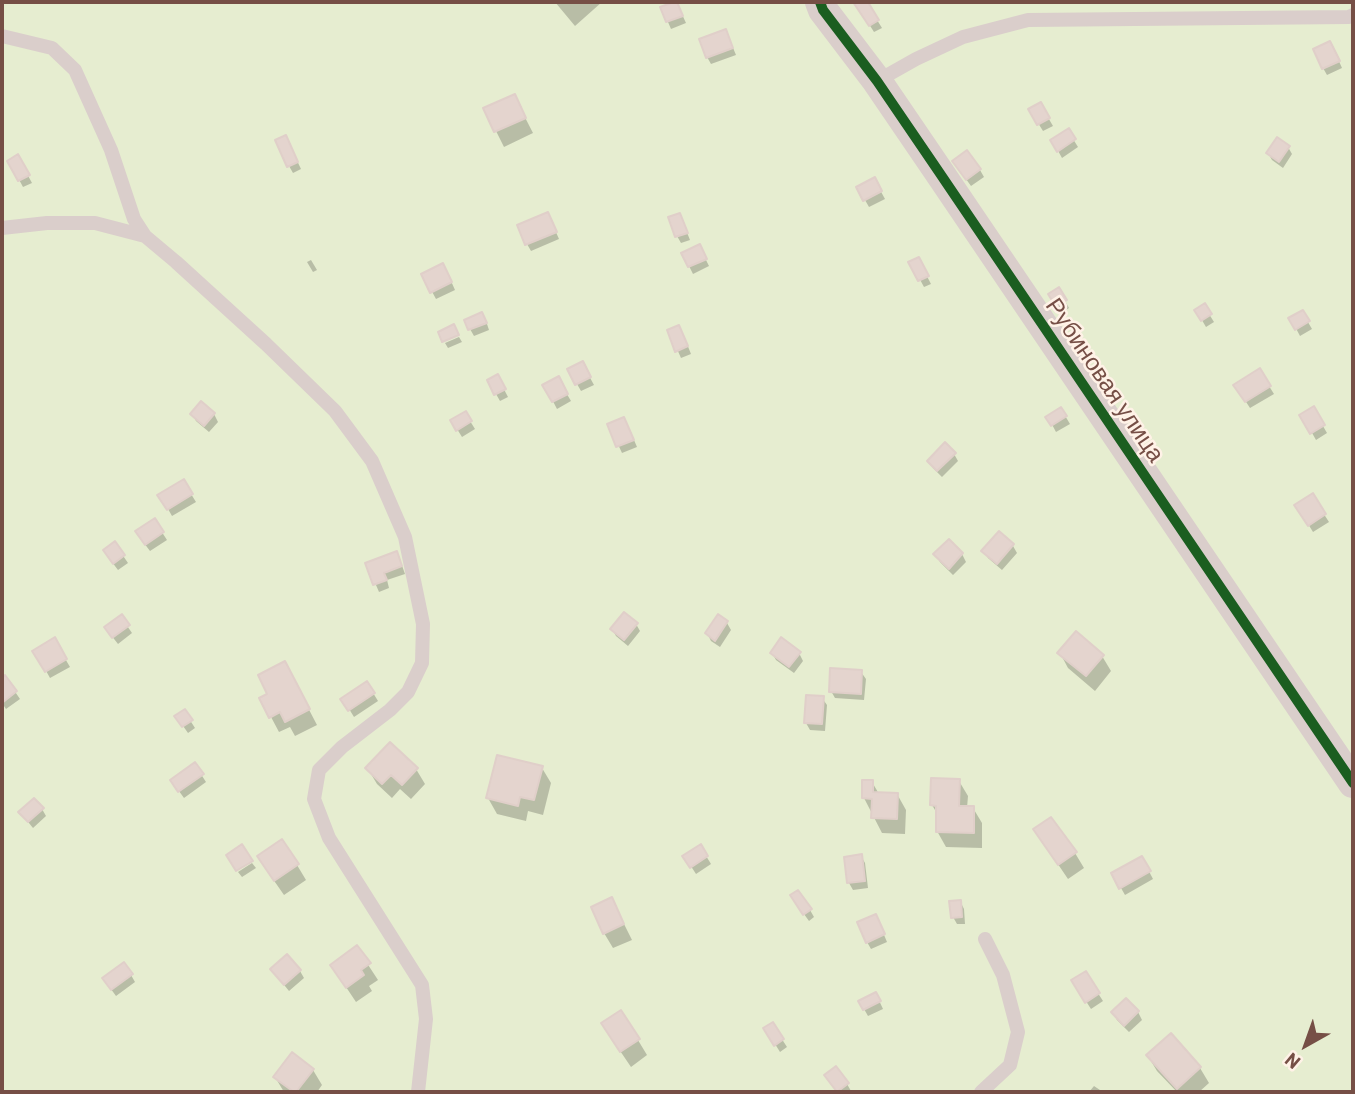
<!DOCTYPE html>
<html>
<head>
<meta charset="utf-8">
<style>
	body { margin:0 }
	#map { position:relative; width:1355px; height:1094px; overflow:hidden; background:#f7eee7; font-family:Barlow,sans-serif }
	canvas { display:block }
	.frame { position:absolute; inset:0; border:4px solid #764f46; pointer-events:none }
	.north { position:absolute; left:1271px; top:1010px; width:70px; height:70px; -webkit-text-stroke:5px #fff2e7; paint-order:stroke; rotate:220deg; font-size:19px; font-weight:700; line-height:28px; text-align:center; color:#764f46 }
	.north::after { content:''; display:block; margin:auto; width:24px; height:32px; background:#764f46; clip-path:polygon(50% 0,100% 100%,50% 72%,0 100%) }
</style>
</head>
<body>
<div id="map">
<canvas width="1355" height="1094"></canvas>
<div class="frame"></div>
<div class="north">N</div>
</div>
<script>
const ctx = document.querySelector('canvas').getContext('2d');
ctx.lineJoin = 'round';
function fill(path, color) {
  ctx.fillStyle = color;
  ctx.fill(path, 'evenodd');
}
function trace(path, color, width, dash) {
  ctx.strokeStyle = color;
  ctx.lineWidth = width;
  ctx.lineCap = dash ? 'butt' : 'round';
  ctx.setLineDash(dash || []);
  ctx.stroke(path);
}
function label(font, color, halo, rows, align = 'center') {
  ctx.font = font + ' Barlow,sans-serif';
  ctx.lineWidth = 5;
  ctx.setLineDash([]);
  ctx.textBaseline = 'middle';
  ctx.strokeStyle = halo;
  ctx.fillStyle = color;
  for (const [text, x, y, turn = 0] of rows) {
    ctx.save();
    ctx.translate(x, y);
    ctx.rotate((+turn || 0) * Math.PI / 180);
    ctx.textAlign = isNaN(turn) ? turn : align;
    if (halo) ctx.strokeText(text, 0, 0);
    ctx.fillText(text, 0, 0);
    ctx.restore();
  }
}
const green = new Path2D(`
	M 2,2 L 1353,2 L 1353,1092 L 2,1092 Z`);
const shadow = new Path2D(`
	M 555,2 L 602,2 L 575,26 Z
	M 855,2 L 866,2 L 882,28 L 874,32 Z
	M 662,8 L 680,10 L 686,23 L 671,29 Z
	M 726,31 L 736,55 L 711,64 L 707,57 Z
	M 1334,50 L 1342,68 L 1327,75 L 1323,68 Z
	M 514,96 L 533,133 L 504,147 L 485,109 Z
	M 1040,104 L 1053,126 L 1043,131 L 1030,110 Z
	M 1068,131 L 1078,147 L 1062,158 L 1052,140 Z
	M 289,144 L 301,169 L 293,173 L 289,166 Z
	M 1288,147 L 1292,154 L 1283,168 L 1272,160 L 1268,153 Z
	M 18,157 L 32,183 L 23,187 L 9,161 Z
	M 958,168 L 980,170 L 984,177 L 971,186 Z
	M 874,179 L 885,199 L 869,207 L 858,188 Z
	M 680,215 L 690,240 L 681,243 L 677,236 Z
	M 551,221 L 559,239 L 531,251 L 527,244 Z
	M 683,254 L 703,254 L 709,266 L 693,274 Z
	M 918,259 L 931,284 L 924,287 L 911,263 Z
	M 311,260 L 317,270 L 313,272 L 307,262 Z
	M 447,272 L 455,290 L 436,299 L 423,275 Z
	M 1059,290 L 1069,308 L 1061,313 L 1050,295 Z
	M 1204,306 L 1214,322 L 1206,327 L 1196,310 Z
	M 1302,312 L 1312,329 L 1300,336 L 1291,319 Z
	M 486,321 L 489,330 L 474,336 L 470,329 Z
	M 669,331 L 683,334 L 691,354 L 681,358 Z
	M 459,337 L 462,342 L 448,348 L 445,343 Z
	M 582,363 L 594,385 L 581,391 L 569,370 Z
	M 1259,370 L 1274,394 L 1250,408 L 1235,385 Z
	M 497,376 L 508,397 L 500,401 L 496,394 Z
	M 558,379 L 571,401 L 557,409 L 545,386 Z
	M 1061,409 L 1070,424 L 1056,432 L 1048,417 Z
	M 1313,409 L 1327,433 L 1316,440 L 1302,415 Z
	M 465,413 L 475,429 L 462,437 L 452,421 Z
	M 192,414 L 214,414 L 218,422 L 209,432 L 196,421 Z
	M 609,425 L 628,426 L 637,447 L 622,453 Z
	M 954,454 L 958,461 L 942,477 L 933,468 L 929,461 Z
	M 183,481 L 196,502 L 172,516 L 160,495 Z
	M 1312,496 L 1329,522 L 1313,532 L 1297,506 Z
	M 154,520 L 167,540 L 150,551 L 141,539 Z
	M 949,541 L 962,554 L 966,562 L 953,575 L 940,562 L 936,555 Z
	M 115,544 L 128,563 L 118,570 L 109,558 Z
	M 1013,546 L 1017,553 L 1002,570 L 988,558 L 984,551 Z
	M 400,560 L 405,574 L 387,580 L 389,588 L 379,592 L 367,564 Z
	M 121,617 L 132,633 L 118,644 L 111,635 Z
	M 727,623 L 731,630 L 720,647 L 711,641 L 707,633 Z
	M 636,624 L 640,631 L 628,646 L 616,636 L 612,629 Z
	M 54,640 L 70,667 L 50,678 L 35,651 Z
	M 772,653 L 799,653 L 803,661 L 794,673 L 776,660 Z
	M 1060,653 L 1102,656 L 1111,671 L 1095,691 L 1068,668 Z
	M 861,672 L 866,679 L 864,700 L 835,698 L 831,691 Z
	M 5,677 L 20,699 L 6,709 L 2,703 L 2,680 Z
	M 293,679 L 317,725 L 295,736 L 290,727 L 279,732 L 271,717 L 270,695 Z
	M 367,683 L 378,701 L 354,717 L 343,699 Z
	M 822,698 L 827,705 L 825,731 L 810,730 L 806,723 Z
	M 184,711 L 195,728 L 188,733 L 181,723 Z
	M 195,765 L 206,782 L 184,798 L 176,787 Z
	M 542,768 L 551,783 L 543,815 L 528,811 L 526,821 L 497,814 L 488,798 Z
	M 368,769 L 416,769 L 425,784 L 411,799 L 400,789 L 392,798 L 377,784 Z
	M 959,781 L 968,796 L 967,808 L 973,808 L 982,823 L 982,848 L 946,847 L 937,831 L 938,815 L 932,805 Z
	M 872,782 L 879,794 L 897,794 L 906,810 L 905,834 L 882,833 L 864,798 Z
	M 42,809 L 46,816 L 33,828 L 20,812 Z
	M 1045,845 L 1075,853 L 1084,868 L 1068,879 Z
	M 700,846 L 711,864 L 696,874 L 685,857 Z
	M 861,856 L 865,863 L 868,888 L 853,890 L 849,883 L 846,858 Z
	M 1142,858 L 1153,879 L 1125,895 L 1113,874 Z
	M 252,863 L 256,868 L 242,877 L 238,872 Z
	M 297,865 L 306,880 L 284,895 L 268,872 Z
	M 612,900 L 632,940 L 613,948 L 604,933 Z
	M 960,901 L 964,909 L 965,924 L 957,924 L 953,917 Z
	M 796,903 L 810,910 L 814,917 L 809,921 Z
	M 879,923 L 887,942 L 871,949 L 867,942 Z
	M 357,948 L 378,980 L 369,986 L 372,991 L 356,1002 L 332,966 Z
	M 272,970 L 300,971 L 304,978 L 289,991 Z
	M 1085,973 L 1103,1001 L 1091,1009 L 1073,981 Z
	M 131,975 L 135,982 L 116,996 L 108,985 Z
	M 876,994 L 883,1009 L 868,1016 L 860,1002 Z
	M 1126,1000 L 1138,1012 L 1142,1020 L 1129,1032 L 1117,1020 L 1113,1013 Z
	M 621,1012 L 647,1055 L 631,1067 L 612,1039 Z
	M 772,1024 L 787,1047 L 780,1052 L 765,1028 Z
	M 1148,1056 L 1200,1068 L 1209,1083 L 1199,1092 L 1177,1092 L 1157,1071 Z
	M 313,1070 L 322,1085 L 317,1092 L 284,1092 L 275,1077 Z
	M 830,1082 L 847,1084 L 851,1091 L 838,1092 Z
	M 1094,1086 L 1103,1092 L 1089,1092 Z`);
const building = new Path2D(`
	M 674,2 L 677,2 L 683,16 L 666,22 L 660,7 Z
	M 853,2 L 868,2 L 879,20 L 869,26 Z
	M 726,29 L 733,48 L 706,58 L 699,39 Z
	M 1330,41 L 1340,61 L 1322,69 L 1313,49 Z
	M 515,94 L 526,118 L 494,132 L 483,108 Z
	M 1041,102 L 1050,118 L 1037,125 L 1028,109 Z
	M 1069,128 L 1076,139 L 1057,152 L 1050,140 Z
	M 286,135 L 298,162 L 287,167 L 275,140 Z
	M 1277,137 L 1290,146 L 1279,162 L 1266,153 Z
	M 967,150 L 981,169 L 966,180 L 952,161 Z
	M 18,154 L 30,175 L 18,181 L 7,161 Z
	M 875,177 L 882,191 L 863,201 L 856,187 Z
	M 548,212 L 557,232 L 525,245 L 517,225 Z
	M 680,213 L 688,233 L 675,237 L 668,217 Z
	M 700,244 L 707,259 L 688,267 L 681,253 Z
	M 919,257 L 929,276 L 918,281 L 908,262 Z
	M 443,263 L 452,282 L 430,293 L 421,274 Z
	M 1059,287 L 1067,300 L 1056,307 L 1048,294 Z
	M 1205,303 L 1212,314 L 1201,321 L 1194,310 Z
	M 1303,310 L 1310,321 L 1295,330 L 1288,318 Z
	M 482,312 L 487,323 L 468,330 L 464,320 Z
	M 454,324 L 459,335 L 442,342 L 438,332 Z
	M 679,325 L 688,346 L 675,352 L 667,330 Z
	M 583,361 L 591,377 L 575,385 L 567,369 Z
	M 1260,368 L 1271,386 L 1245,402 L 1233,385 Z
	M 498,374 L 506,389 L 494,395 L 487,380 Z
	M 559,376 L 568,394 L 552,402 L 542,385 Z
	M 201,401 L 215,413 L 204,426 L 190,414 Z
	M 1314,406 L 1325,425 L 1310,434 L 1299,415 Z
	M 1061,407 L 1067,416 L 1051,426 L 1045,417 Z
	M 466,411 L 472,421 L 456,431 L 450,420 Z
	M 624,417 L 634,440 L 616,447 L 607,424 Z
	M 945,442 L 956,453 L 937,471 L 927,461 Z
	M 184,479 L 193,494 L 167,510 L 157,495 Z
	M 1313,493 L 1326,514 L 1308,526 L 1294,505 Z
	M 155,518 L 164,532 L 145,545 L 135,531 Z
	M 999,531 L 1014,544 L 997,564 L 981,551 Z
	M 949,539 L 963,553 L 949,569 L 933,554 Z
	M 115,541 L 125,555 L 113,564 L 103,550 Z
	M 397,551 L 402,566 L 384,573 L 387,580 L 373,585 L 365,563 Z
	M 624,612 L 638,623 L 624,640 L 610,629 Z
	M 122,614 L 130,625 L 112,638 L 104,627 Z
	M 718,614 L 728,621 L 715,641 L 705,633 Z
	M 1076,631 L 1104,655 L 1086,676 L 1057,653 Z
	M 55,637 L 67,659 L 45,672 L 32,651 Z
	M 781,637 L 801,652 L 789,667 L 770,653 Z
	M 285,661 L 310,709 L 285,722 L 280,712 L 269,718 L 259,698 L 267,694 L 258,675 Z
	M 830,668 L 862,670 L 861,694 L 829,692 Z
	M 5,675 L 17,691 L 2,703 L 2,678 Z
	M 367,681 L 375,693 L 348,711 L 340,699 Z
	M 806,695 L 824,696 L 822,724 L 804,723 Z
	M 185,709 L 193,720 L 182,727 L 174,716 Z
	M 390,742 L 418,768 L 402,785 L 391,775 L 382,784 L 365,768 Z
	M 497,755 L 543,766 L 534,800 L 520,797 L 518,806 L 486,798 Z
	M 195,762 L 204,774 L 178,792 L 170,780 Z
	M 931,778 L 960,779 L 959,806 L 974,806 L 974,833 L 936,832 L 936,806 L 930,805 Z
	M 862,780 L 873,780 L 873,792 L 898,793 L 897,819 L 871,818 L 872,799 L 862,798 Z
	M 34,798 L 44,808 L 28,822 L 18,812 Z
	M 1051,817 L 1077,852 L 1058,865 L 1033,829 Z
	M 282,839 L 299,864 L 274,881 L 257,856 Z
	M 242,844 L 253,861 L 236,871 L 226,855 Z
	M 701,844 L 708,856 L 690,868 L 682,856 Z
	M 862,854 L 865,881 L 847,883 L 844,857 Z
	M 1142,856 L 1151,871 L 1119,889 L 1111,873 Z
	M 798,890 L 812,909 L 803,915 L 790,895 Z
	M 612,897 L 624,924 L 603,934 L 591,907 Z
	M 961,900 L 962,917 L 951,918 L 949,901 Z
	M 876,914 L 885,934 L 866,943 L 857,922 Z
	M 357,945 L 371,963 L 361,970 L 364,975 L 346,988 L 330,965 Z
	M 287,954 L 301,970 L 284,985 L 270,969 Z
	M 124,962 L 133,974 L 111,990 L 102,978 Z
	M 1086,971 L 1100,993 L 1085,1003 L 1071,980 Z
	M 876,992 L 881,1001 L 863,1010 L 858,1001 Z
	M 1126,998 L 1139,1011 L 1124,1026 L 1111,1012 Z
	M 621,1010 L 640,1039 L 620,1052 L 601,1023 Z
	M 773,1022 L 784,1039 L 774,1046 L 763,1028 Z
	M 1171,1033 L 1201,1067 L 1177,1089 L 1146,1055 Z
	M 292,1052 L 314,1069 L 296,1092 L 294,1092 L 273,1077 Z
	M 836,1066 L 849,1083 L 837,1092 L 824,1075 Z`);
const service = new Path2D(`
	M 2,36 L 52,48 L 75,70 L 111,150 L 134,219 L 145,236 L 176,262 L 266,344 L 335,411 L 372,461 L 405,537 L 423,624 L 422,663 L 408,692 L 390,710 L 342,747 L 319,770 L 314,799 L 329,838 L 422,985 L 426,1019 L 418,1092
	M 877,81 L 916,59 L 963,37 L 1028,20 L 1349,17 L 1353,15
	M 2,228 L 47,223 L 95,223 L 145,236
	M 981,1092 L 1010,1065 L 1018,1032 L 1003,975 L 985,939`);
const minor = new Path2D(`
	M 820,2 L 823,10 L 877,81 L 939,172 L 1353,783`);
const cycleway = new Path2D(`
	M 820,2 L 823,10 L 877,81 L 939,172 L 1353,783`);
const streetNames = [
	["Рубиновая улица",1105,380,56]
];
fill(green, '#e6edd0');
fill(shadow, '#0003');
fill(building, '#e4d4ce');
trace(building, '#e0cfc9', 2);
trace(service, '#dacecb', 14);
trace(minor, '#dacecb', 30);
trace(cycleway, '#1b5e20', 10);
label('24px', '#764f46', '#fff2e7', streetNames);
</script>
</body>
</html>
